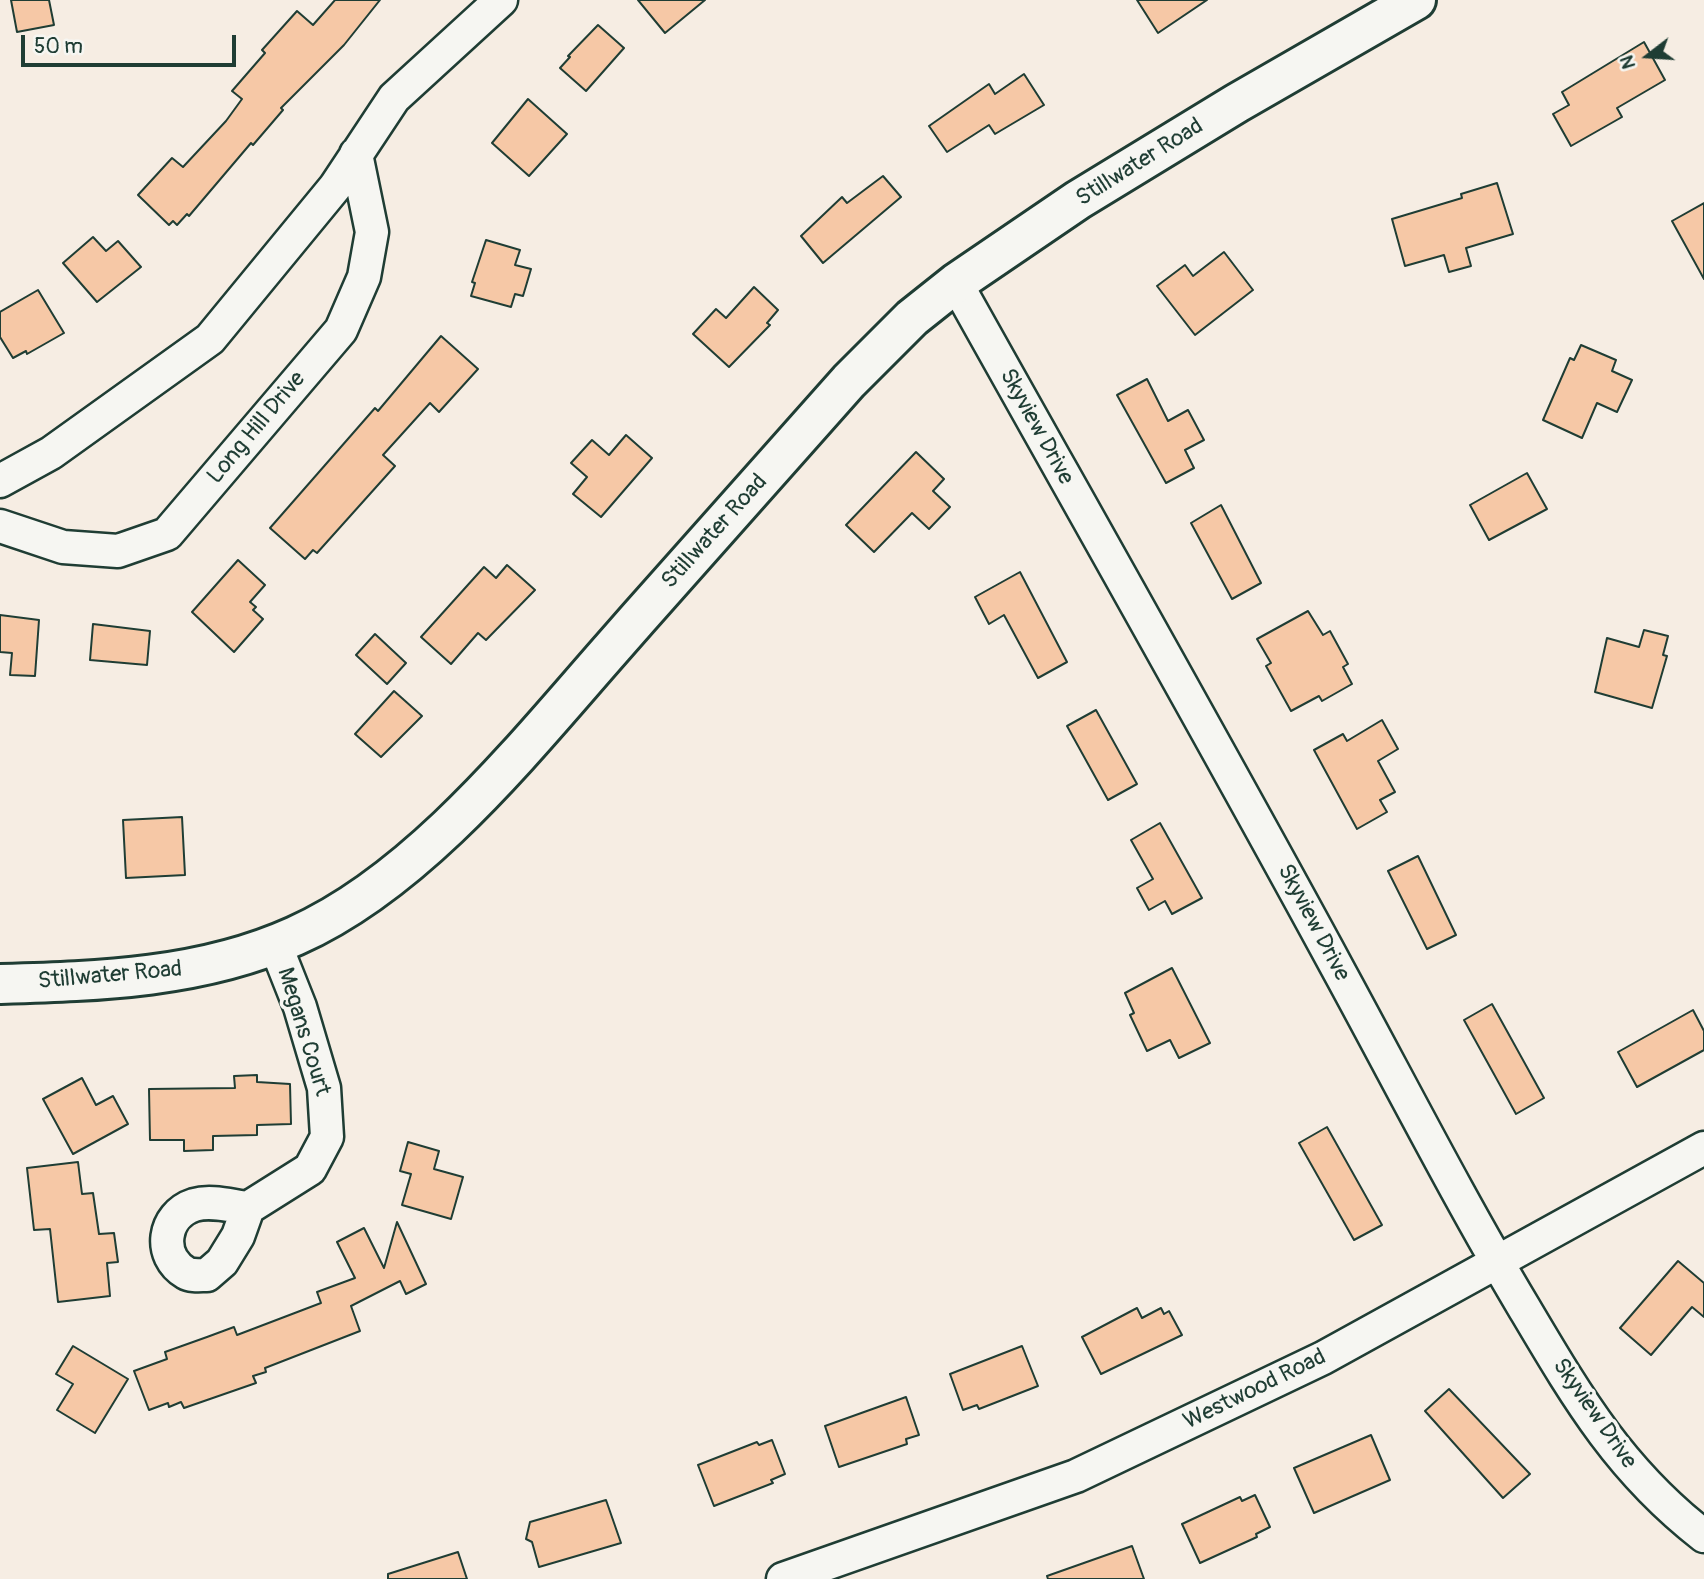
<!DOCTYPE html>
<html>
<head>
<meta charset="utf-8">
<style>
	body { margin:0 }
	#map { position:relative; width:1704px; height:1579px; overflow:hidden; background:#f6ede3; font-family:Pangolin,sans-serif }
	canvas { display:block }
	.north { position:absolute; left:1613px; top:21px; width:70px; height:70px; -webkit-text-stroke:5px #f6f6f2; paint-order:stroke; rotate:253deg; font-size:19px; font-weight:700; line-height:28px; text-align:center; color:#1f3d34 }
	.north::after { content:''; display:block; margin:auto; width:24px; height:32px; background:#1f3d34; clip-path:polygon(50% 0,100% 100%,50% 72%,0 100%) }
	.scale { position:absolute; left:21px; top:35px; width:215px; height:32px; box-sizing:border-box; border:4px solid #1f3d34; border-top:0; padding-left:9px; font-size:21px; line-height:24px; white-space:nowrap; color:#1f3d34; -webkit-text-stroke:5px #f6f6f2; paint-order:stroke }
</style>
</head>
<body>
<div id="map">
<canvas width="1704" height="1579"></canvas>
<div class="north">N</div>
<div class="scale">50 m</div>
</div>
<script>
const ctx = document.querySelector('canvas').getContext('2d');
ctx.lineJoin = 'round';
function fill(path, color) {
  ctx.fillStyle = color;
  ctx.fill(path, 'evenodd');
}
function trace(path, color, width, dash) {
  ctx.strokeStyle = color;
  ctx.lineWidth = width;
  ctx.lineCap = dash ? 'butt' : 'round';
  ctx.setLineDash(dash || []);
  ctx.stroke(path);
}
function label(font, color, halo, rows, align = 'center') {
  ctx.font = font + ' Pangolin,sans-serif';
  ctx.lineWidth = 7;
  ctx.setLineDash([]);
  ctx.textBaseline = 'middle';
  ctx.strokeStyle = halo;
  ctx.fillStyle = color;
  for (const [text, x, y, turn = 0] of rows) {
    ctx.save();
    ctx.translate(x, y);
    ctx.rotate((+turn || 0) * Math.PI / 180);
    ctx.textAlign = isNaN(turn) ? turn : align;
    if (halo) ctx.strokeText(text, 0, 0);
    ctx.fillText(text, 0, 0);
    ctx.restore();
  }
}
const building = new Path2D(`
	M 11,0 L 49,0 L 54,25 L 17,32 Z
	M 335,0 L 380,0 L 344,45 L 281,108 L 283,110 L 253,145 L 251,143 L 189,216 L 187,214 L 177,225 L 173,221 L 169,225 L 138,195 L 172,158 L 183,167 L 226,121 L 242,99 L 232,91 L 265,53 L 262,50 L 297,11 L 313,25 Z
	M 638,0 L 705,0 L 665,33 Z
	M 1137,0 L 1207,0 L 1158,33 Z
	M 598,25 L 624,48 L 586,91 L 560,68 L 570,57 L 568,56 Z
	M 1644,42 L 1665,80 L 1617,108 L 1622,117 L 1571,146 L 1553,114 L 1569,105 L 1562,92 Z
	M 1024,74 L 1044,105 L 995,134 L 989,125 L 947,152 L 929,126 L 989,84 L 995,94 Z
	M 528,99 L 567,134 L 529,176 L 492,143 Z
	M 883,176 L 901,197 L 823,263 L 801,236 L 842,197 L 847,203 Z
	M 1497,183 L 1513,234 L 1466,248 L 1471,266 L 1449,272 L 1444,255 L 1405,266 L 1392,219 L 1462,198 L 1461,194 Z
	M 1704,203 L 1704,279 L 1672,221 Z
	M 93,237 L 106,251 L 118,241 L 141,267 L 97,302 L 63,263 Z
	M 486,240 L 520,250 L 515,265 L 531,269 L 523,296 L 515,294 L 511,307 L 471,296 L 475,283 L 472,282 Z
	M 1224,252 L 1253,290 L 1195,335 L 1157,286 L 1185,265 L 1193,276 Z
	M 754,287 L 778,310 L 767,323 L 770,325 L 729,367 L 693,334 L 716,309 L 726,318 Z
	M 38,290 L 64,333 L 27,354 L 26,351 L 13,358 L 0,337 L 0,312 Z
	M 441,336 L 478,369 L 439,412 L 430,403 L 383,455 L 395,466 L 317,553 L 313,550 L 305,559 L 270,528 L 375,408 L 378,411 Z
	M 1581,345 L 1616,360 L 1612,371 L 1632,380 L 1617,412 L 1597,403 L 1582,438 L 1543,420 L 1570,358 L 1574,360 Z
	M 1147,379 L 1168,421 L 1188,410 L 1204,440 L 1185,450 L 1194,468 L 1166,483 L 1117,395 Z
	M 626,435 L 652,458 L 601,517 L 573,494 L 587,477 L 571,463 L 592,440 L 609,455 Z
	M 916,452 L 944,479 L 933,491 L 950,507 L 929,529 L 912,513 L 874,552 L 846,525 Z
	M 1527,473 L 1547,509 L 1489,540 L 1470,505 Z
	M 1221,505 L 1261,583 L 1232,599 L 1191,523 Z
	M 238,560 L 265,585 L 250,602 L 256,607 L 253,610 L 263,619 L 234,652 L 192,612 Z
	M 507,565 L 535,590 L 486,640 L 478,633 L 451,664 L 421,637 L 484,567 L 496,578 Z
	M 1020,572 L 1067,662 L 1038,678 L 1004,615 L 989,624 L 975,597 Z
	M 1308,611 L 1323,635 L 1330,631 L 1348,664 L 1343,667 L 1352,684 L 1322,701 L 1319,696 L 1291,711 L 1266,666 L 1271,663 L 1257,639 Z
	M 0,615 L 39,620 L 35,676 L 10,675 L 12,653 L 0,652 Z
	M 93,624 L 150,631 L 147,665 L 90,660 Z
	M 1644,630 L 1668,636 L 1663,655 L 1667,656 L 1652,708 L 1595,692 L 1607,638 L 1639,647 Z
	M 375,634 L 406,663 L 387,684 L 356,655 Z
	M 394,691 L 422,716 L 381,757 L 355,734 Z
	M 1096,710 L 1137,784 L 1108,800 L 1067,726 Z
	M 1382,720 L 1398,749 L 1378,761 L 1395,792 L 1380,800 L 1387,812 L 1357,829 L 1314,750 L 1343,734 L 1347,741 Z
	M 182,817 L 185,875 L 126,878 L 123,820 Z
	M 1160,823 L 1202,898 L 1172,914 L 1165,901 L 1149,910 L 1137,888 L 1153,879 L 1131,840 Z
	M 1418,856 L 1456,935 L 1427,949 L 1388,871 Z
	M 1172,968 L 1210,1043 L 1179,1058 L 1170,1040 L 1147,1051 L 1130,1015 L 1134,1013 L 1125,993 Z
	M 1492,1004 L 1544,1098 L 1516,1114 L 1464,1020 Z
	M 1693,1010 L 1704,1031 L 1704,1050 L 1637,1087 L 1618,1052 Z
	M 257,1075 L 257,1082 L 290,1084 L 291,1124 L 257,1125 L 257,1135 L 213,1136 L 213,1150 L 184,1151 L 184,1140 L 150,1140 L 149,1089 L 235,1088 L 234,1076 Z
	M 82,1078 L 96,1105 L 113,1096 L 128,1124 L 73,1154 L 43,1099 Z
	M 1327,1127 L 1382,1225 L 1354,1240 L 1299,1143 Z
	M 408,1142 L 439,1151 L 434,1169 L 463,1177 L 451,1219 L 402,1205 L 411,1174 L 400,1171 Z
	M 78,1162 L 82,1194 L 93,1193 L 99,1234 L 114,1233 L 118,1262 L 107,1263 L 110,1296 L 58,1302 L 50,1229 L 34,1230 L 27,1168 Z
	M 397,1222 L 426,1284 L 406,1294 L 400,1281 L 351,1306 L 360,1331 L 265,1368 L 266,1372 L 253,1376 L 256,1383 L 184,1408 L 181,1402 L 169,1407 L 168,1403 L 149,1410 L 134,1371 L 167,1359 L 165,1352 L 207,1337 L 234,1327 L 237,1335 L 321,1303 L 317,1292 L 355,1278 L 337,1242 L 364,1228 L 384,1268 Z
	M 1678,1261 L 1704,1283 L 1704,1317 L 1692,1307 L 1651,1355 L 1620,1328 Z
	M 1137,1308 L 1142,1318 L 1161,1308 L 1164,1314 L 1169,1311 L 1182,1335 L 1101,1374 L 1082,1337 Z
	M 73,1346 L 128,1379 L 95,1433 L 57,1410 L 73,1384 L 56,1374 Z
	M 1022,1346 L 1038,1386 L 979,1409 L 977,1405 L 963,1410 L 950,1374 Z
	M 1449,1389 L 1530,1474 L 1503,1498 L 1425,1411 Z
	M 906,1397 L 919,1435 L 906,1439 L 907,1444 L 839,1467 L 825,1426 Z
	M 1371,1435 L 1390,1480 L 1314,1513 L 1294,1468 Z
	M 772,1440 L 785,1474 L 771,1480 L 773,1483 L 714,1506 L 698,1465 L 757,1442 L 759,1445 Z
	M 1255,1495 L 1270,1527 L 1256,1534 L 1257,1537 L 1200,1563 L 1182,1524 L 1240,1497 L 1242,1501 Z
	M 606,1500 L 621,1543 L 539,1567 L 532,1542 L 526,1539 L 530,1522 Z
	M 1132,1546 L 1144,1579 L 1048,1579 L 1047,1576 Z
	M 458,1552 L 467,1579 L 388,1579 L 388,1574 Z`);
const street = new Path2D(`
	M 956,283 C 1084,512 1214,740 1339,971 C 1400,1083 1458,1197 1523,1306 C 1577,1397 1619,1470 1704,1536
	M 0,481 L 51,453 L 210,339 L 335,187 L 394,98 L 501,0
	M 0,526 L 63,547 L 118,551 L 167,534 L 341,330 L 364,277 L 372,232 L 356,154
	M 248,1208 C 231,1206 211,1200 194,1205 C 163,1215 157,1256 186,1273 C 191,1276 200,1275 207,1275 L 222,1262 L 238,1236 L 248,1208 L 310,1169 L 327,1137 L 324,1088 L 300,1007 L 275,944
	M 783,1579 L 1076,1476 L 1323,1358 L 1704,1148`);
const secondary = new Path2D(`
	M 0,984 C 100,981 202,978 295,936 C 419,881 524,748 613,647 C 691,558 770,470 849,381 L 912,318 L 956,283 L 1078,200 L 1237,103 L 1416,0`);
const streetNames = [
	["Stillwater Road",1140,163,-32],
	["Skyview Drive",1036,427,61],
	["Long Hill Drive",257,428,-50],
	["Stillwater Road",715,532,-48],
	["Skyview Drive",1313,923,62],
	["Stillwater Road",110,976,-5],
	["Megans Court",303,1032,73],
	["Westwood Road",1255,1390,-26],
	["Skyview Drive",1594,1414,55]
];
fill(building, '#f6c8a6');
trace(building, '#1f3d34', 2);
trace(street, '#1f3d34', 37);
trace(secondary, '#1f3d34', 44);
trace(street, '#f6f6f2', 32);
trace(secondary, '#f6f6f2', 38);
label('23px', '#1f3d34', '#f6f6f2', streetNames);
</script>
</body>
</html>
